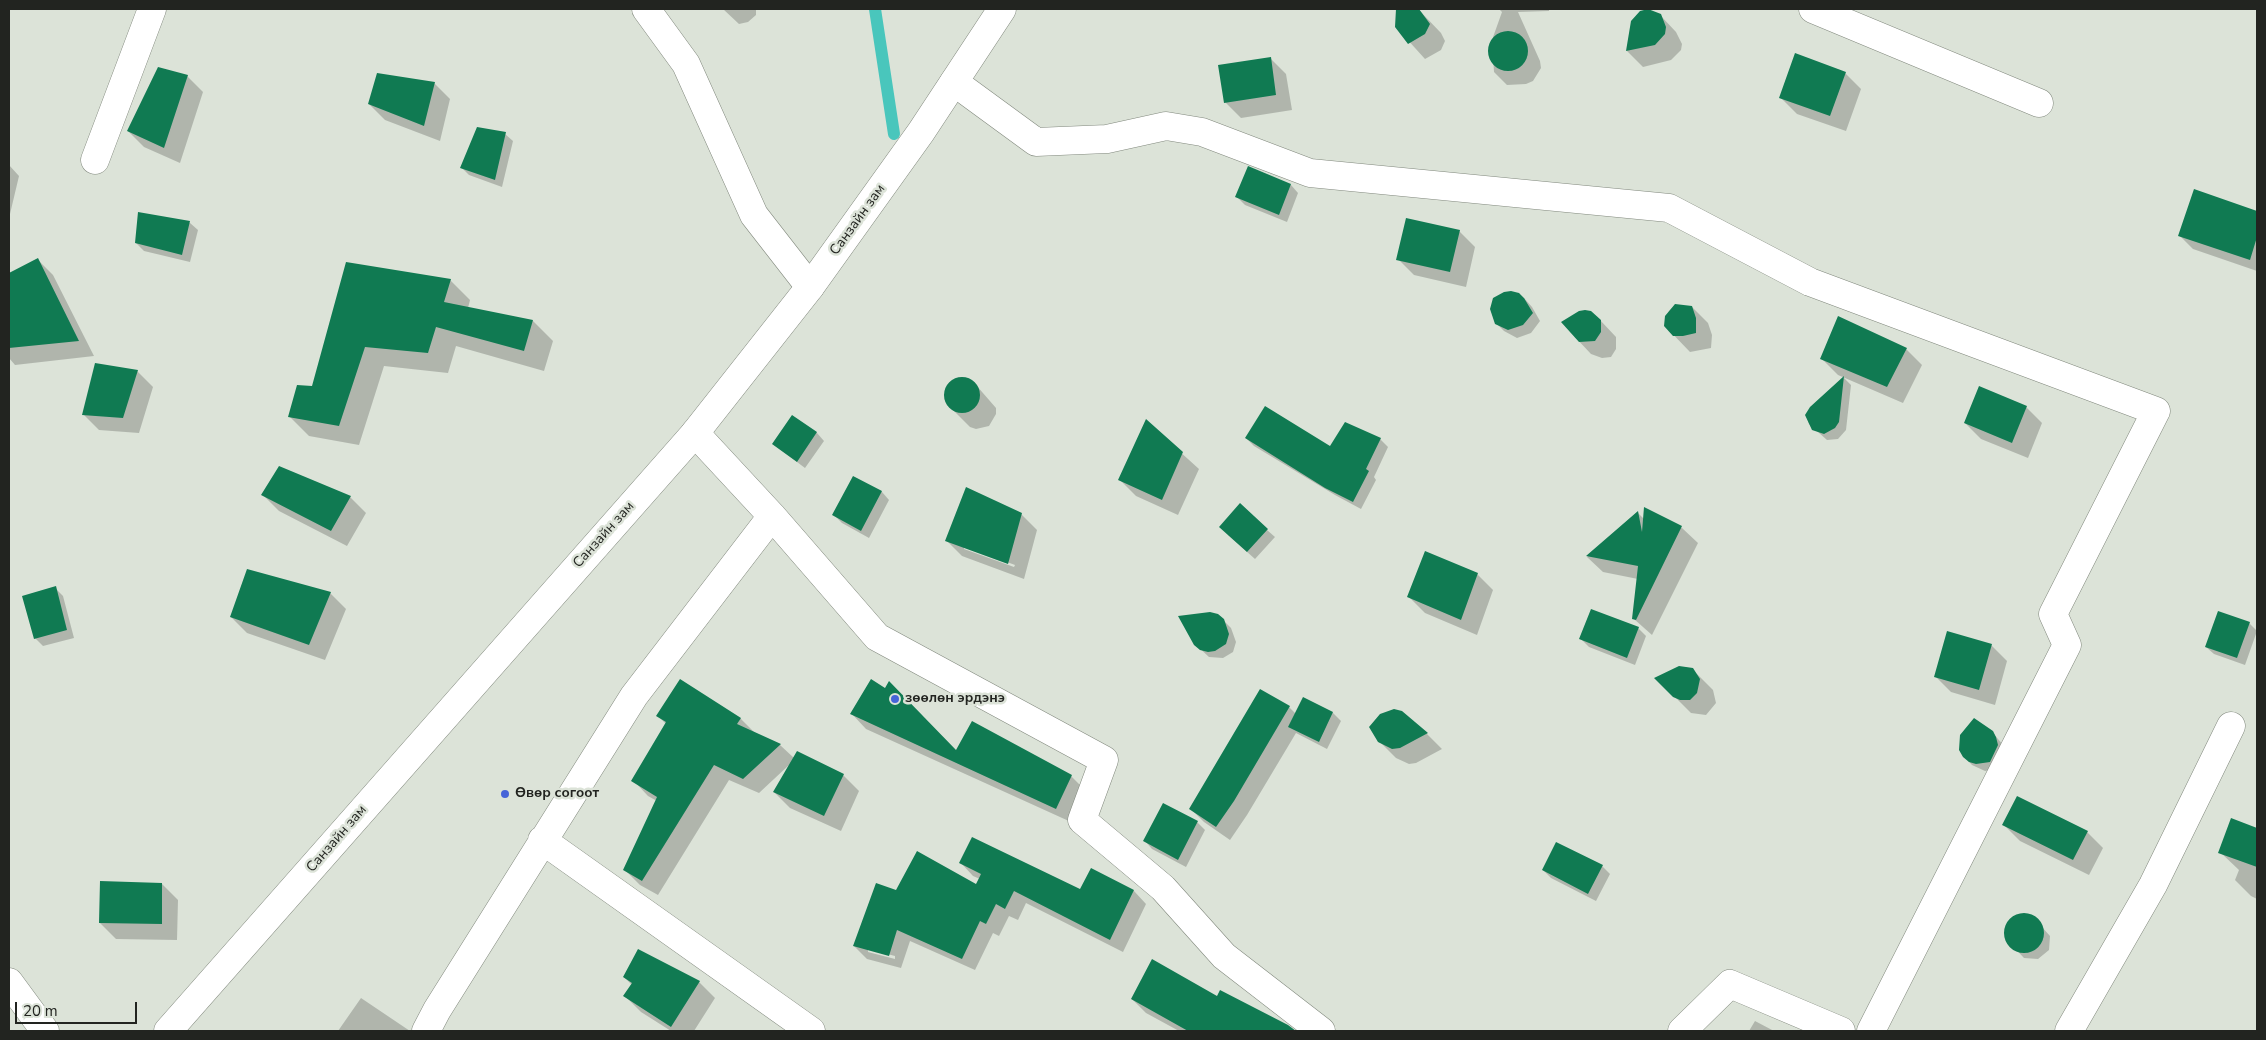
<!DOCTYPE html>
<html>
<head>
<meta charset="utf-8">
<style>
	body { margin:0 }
	#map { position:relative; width:2266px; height:1040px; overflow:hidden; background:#dce3d8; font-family:"Nunito Sans",sans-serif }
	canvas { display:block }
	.frame { position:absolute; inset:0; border:10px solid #222420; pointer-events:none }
	.scale { position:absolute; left:15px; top:1002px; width:122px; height:22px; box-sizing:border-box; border:2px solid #222420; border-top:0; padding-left:6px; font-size:15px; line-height:18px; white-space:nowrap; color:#222420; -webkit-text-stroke:4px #dce3d8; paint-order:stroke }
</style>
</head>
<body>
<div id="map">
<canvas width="2266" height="1040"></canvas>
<div class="frame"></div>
<div class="scale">20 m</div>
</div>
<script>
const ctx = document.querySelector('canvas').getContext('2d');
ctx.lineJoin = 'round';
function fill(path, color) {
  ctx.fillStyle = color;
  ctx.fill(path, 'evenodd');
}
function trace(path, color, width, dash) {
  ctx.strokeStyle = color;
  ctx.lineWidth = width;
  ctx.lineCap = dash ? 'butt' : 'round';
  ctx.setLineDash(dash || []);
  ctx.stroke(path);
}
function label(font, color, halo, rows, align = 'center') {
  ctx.font = font + ' "Nunito Sans",sans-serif';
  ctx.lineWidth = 5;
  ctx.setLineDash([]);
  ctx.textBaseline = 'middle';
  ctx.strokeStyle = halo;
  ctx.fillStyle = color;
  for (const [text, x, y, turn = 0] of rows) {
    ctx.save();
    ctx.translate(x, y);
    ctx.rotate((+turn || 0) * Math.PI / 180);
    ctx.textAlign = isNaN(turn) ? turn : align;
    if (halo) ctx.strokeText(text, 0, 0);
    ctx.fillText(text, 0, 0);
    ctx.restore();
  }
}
const shadow = new Path2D(`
	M 723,9 L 756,9 L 756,15 L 748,22 L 739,24 Z
	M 1410,9 L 1418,9 L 1441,33 L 1445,41 L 1441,50 L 1425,59 L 1396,27 L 1399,15 Z
	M 1499,9 L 1549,9 L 1549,11 L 1518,12 L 1540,61 L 1541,68 L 1533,81 L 1526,84 L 1507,85 L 1494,72 L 1492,40 L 1502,12 Z
	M 1660,15 L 1676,32 L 1682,44 L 1681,50 L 1671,60 L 1643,67 L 1627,51 L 1632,21 Z
	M 1270,58 L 1286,74 L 1292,110 L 1241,118 L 1225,102 Z
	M 1845,73 L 1861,89 L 1846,131 L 1797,114 L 1781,98 Z
	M 187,76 L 203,92 L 180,163 L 144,147 L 128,131 Z
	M 434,83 L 450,99 L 440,141 L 385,120 L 369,104 Z
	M 505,134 L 513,141 L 502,187 L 469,175 L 461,167 Z
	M 9,165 L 19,176 L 10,214 L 9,213 Z
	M 1291,185 L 1298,193 L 1287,222 L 1245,205 L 1237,197 Z
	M 2257,207 L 2257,271 L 2193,249 L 2179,235 L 2256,211 Z
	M 139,213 L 190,223 L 198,230 L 190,262 L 144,251 L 136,243 Z
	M 1459,231 L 1475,247 L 1466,287 L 1414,275 L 1398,259 Z
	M 37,259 L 53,275 L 94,356 L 15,365 L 9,358 L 9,274 Z
	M 450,280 L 470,300 L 468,308 L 533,321 L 553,341 L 544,371 L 456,346 L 448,373 L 384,366 L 359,445 L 309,436 L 289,416 L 313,387 Z
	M 1524,298 L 1532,307 L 1540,321 L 1531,333 L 1517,338 L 1504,331 L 1496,323 Z
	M 1676,305 L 1692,307 L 1708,323 L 1712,335 L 1711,348 L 1690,352 L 1665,326 L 1669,311 Z
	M 1600,320 L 1616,337 L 1616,349 L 1611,357 L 1602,358 L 1591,354 L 1575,337 Z
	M 1906,349 L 1922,365 L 1903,403 L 1838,375 L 1822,359 Z
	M 137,371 L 153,387 L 139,433 L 99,430 L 83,414 Z
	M 964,378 L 976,385 L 996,408 L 996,414 L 989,426 L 976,429 L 970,427 L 949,406 L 945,393 L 951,382 Z
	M 1844,378 L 1851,385 L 1846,430 L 1838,439 L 1827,440 L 1809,424 L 1806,415 Z
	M 2026,407 L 2042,423 L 2028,458 L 1981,439 L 1965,423 Z
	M 792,417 L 817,433 L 824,441 L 805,468 L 773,444 Z
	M 1146,421 L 1199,469 L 1178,515 L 1136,496 L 1120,480 Z
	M 1246,438 L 1330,448 L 1380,439 L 1388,447 L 1374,477 L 1376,480 L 1361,509 L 1335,495 L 1254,446 Z
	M 854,477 L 882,492 L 889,500 L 869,538 L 842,523 L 834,515 Z
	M 263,495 L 350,497 L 366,513 L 347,546 L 279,511 Z
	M 1645,509 L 1682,528 L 1698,543 L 1652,635 L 1634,619 L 1638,579 L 1603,572 L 1587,557 L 1637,512 L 1644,519 Z
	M 1021,514 L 1037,530 L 1024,579 L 962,556 L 946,540 ZM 964,546 L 1015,565 L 1014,567 L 964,549 Z
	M 1267,530 L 1275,537 L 1255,559 L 1228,535 Z
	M 1477,574 L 1493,590 L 1477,635 L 1425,613 L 1409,597 Z
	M 55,588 L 63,596 L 74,638 L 43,646 L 35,638 Z
	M 330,593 L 346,609 L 325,660 L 247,633 L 231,617 Z
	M 1223,620 L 1231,628 L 1236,642 L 1233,652 L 1223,658 L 1209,657 L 1195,644 Z
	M 2249,623 L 2257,631 L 2245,665 L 2214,654 L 2206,647 Z
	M 1638,628 L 1646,636 L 1635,665 L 1589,647 L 1581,639 Z
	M 1991,645 L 2007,661 L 1995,705 L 1951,692 L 1935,676 Z
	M 1679,667 L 1686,667 L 1697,674 L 1713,690 L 1716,703 L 1706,715 L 1691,713 L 1656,678 Z
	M 681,681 L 741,719 L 756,734 L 780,745 L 794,758 L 843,775 L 859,791 L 841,831 L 790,808 L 774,792 L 789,765 L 759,793 L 729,780 L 658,895 L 640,885 L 625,870 L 657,801 L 648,796 L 633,780 L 666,724 L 658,716 Z
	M 1303,699 L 1333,713 L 1341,721 L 1327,749 L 1296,733 L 1247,815 L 1230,840 L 1204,822 L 1191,809 L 1289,707 L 1296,714 Z
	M 1402,712 L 1427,734 L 1442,749 L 1416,763 L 1409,764 L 1396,758 L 1379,741 Z
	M 852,714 L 957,751 L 1071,776 L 1086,791 L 1071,822 L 866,729 Z
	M 1992,732 L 2004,746 L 1998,769 L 1985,771 L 1972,765 L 1964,756 Z
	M 1164,805 L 1197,822 L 1205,830 L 1186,867 L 1152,849 L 1145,841 Z
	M 2232,820 L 2257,830 L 2257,899 L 2251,896 L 2235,880 L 2239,870 L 2220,852 Z
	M 2004,825 L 2087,832 L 2103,848 L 2089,875 L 2020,841 Z
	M 961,863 L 1081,891 L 1091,870 L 1134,891 L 1146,904 L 1123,952 L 1026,903 L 1018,920 L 1009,916 L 999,936 L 993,933 L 975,970 L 910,941 L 901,968 L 867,959 L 854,946 L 896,891 L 977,885 L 980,879 L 973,876 ZM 868,949 L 895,956 L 895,959 L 868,952 Z
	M 1602,866 L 1610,874 L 1596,901 L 1551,878 L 1543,870 Z
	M 162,884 L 178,900 L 177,940 L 116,939 L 100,923 Z
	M 2018,915 L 2032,916 L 2050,936 L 2049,950 L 2038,959 L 2024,958 L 2006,939 L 2007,924 Z
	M 638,950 L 699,982 L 715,998 L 694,1031 L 671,1031 L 641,1012 L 625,996 L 632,985 L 624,977 Z
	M 1217,997 L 1271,1025 L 1268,1031 L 1179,1031 L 1146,1013 L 1132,999 Z
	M 361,998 L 410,1031 L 411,1031 L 338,1031 Z
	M 1755,1021 L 1774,1031 L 1749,1031 Z`);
const stream = new Path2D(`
	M 875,9 L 894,134`);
const building = new Path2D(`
	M 1396,9 L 1419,9 L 1430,24 L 1425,34 L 1408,44 L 1395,27 Z
	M 1648,9 L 1661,14 L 1666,27 L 1665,34 L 1655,45 L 1626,51 L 1631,21 L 1640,11 Z
	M1488 51a20 20 0 1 1 40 0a20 20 0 1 1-40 0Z
	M 1795,53 L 1846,72 L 1830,116 L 1779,98 Z
	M 1271,57 L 1276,95 L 1224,103 L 1218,65 Z
	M 158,67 L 188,75 L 164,148 L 127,131 Z
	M 377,73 L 435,82 L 424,126 L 368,104 Z
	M 477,127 L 506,132 L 495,180 L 460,168 Z
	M 1248,166 L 1291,184 L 1279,215 L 1235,197 Z
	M 2194,189 L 2257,211 L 2257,237 L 2250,260 L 2178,236 Z
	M 138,212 L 190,221 L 182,255 L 135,243 Z
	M 1406,218 L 1460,230 L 1450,272 L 1396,260 Z
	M 38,258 L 79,341 L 9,348 L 9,273 Z
	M 346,262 L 451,279 L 444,302 L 533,320 L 524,351 L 436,327 L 428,353 L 365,347 L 339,426 L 288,417 L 297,385 L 312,386 Z
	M 1511,291 L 1519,293 L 1524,298 L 1533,313 L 1523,325 L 1508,330 L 1495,324 L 1490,309 L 1493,298 L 1504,292 Z
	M 1675,304 L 1692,306 L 1696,318 L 1696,333 L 1683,336 L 1673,336 L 1664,326 L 1665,316 Z
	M 1585,310 L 1591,311 L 1601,320 L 1601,332 L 1595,341 L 1579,342 L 1561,322 L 1579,311 Z
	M 1838,316 L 1907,348 L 1887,387 L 1820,359 Z
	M 95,363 L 138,370 L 123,418 L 82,415 Z
	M 1844,376 L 1839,422 L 1835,428 L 1824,434 L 1812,430 L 1805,415 L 1810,407 Z
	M944 395a18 18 0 1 1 36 0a18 18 0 1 1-36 0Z
	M 1979,386 L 2027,406 L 2012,443 L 1964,423 Z
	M 1265,406 L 1330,446 L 1345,422 L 1381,438 L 1366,469 L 1369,471 L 1353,502 L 1325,488 L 1245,438 Z
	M 792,415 L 817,432 L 797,462 L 772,444 Z
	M 1146,419 L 1183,452 L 1162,500 L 1118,480 Z
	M 279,466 L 351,496 L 331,531 L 261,495 Z
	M 853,476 L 882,491 L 861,531 L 832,515 Z
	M 966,487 L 1022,513 L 1008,564 L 945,541 Z
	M 1240,503 L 1268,529 L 1247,552 L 1219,527 Z
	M 1644,507 L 1682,526 L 1636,620 L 1632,619 L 1638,566 L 1586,556 L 1638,511 L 1642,532 Z
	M 1425,551 L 1478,573 L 1461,620 L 1407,597 Z
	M 247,569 L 331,592 L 309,645 L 230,617 Z
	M 56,586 L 67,630 L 34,639 L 22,596 Z
	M 1591,609 L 1639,627 L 1627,658 L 1579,639 Z
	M 2218,611 L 2250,622 L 2237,658 L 2205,647 Z
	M 1210,612 L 1218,614 L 1224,619 L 1229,634 L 1226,644 L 1215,651 L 1208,652 L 1200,650 L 1194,645 L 1178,616 Z
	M 1947,631 L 1992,644 L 1979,690 L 1934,677 Z
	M 1679,666 L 1693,668 L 1700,679 L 1697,693 L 1690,700 L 1680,700 L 1673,697 L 1654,678 Z
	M 680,679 L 741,718 L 737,724 L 781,744 L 743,779 L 714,765 L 642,881 L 623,870 L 657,797 L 631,781 L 666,722 L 656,716 Z
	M 871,679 L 885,688 L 889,681 L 956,750 L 972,721 L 1072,775 L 1056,809 L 850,714 Z
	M 1260,689 L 1290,706 L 1234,801 L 1216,827 L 1189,809 Z
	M 1303,697 L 1333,712 L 1319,742 L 1288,727 Z
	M 1394,709 L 1402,711 L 1428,733 L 1400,748 L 1392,749 L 1378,742 L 1369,727 L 1380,714 Z
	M 1974,718 L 1993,731 L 1996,737 L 1998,745 L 1990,762 L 1976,764 L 1969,762 L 1963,757 L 1959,750 L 1960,735 Z
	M 797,751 L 844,774 L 824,816 L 773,792 Z
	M 2017,796 L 2088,831 L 2073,860 L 2002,825 Z
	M 1163,803 L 1198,821 L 1178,860 L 1143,841 Z
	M 2231,818 L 2257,828 L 2257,867 L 2218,853 Z
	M 972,837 L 1080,889 L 1091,868 L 1134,890 L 1110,940 L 1014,891 L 1005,909 L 996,904 L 986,924 L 980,921 L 962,959 L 897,930 L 889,956 L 853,946 L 876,883 L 896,890 L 917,851 L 976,884 L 981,874 L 959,863 Z
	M 1556,842 L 1603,865 L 1588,894 L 1542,870 Z
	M 100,881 L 162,883 L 162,924 L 99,923 Z
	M2004 933a20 20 0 1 1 40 0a20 20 0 1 1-40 0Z
	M 638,949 L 700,981 L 671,1027 L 623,996 L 632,983 L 623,977 Z
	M 1152,959 L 1217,996 L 1220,990 L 1288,1025 L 1296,1031 L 1188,1031 L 1131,999 Z`);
const street = new Path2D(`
	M 646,9 L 686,64 L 754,215 L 810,287
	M 1813,9 L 2039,103
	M 954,82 L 1036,142 L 1107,139 L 1166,126 L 1202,132 L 1310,173 L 1669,208 L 1810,282 L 2156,411 L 2053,614 L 2067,645 L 1871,1031
	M 95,160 L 152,9
	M 772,516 L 877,637 L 1104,760 L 1082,820 L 1163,888 L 1224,956 L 1321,1031
	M 542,840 L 811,1031
	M 9,982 L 45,1031
	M 426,1031 L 437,1010 L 634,696 L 772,516 L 695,433
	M 1682,1031 L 1730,984 L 1841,1031
	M 2069,1031 L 2153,885 L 2231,726`);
const secondary = new Path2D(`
	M 168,1031 L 695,433 L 810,287 L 921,132 L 1002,9`);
const markers = [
	[895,699,5,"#4664d8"],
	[505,794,5,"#4664d8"]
];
const streetNames = [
	["Санзайн зам",858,220,-54],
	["Санзайн зам",604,535,-48],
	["Санзайн зам",337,839,-49]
];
const poiNames = [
	["зөөлөн эрдэнэ",905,699],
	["Өвөр согоот",515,794]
];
fill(shadow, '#0003');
trace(stream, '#49c6bc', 12);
fill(building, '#107a52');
trace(street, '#81887d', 29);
trace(secondary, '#81887d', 29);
trace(street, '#fff', 28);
trace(secondary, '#fff', 28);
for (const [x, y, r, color] of markers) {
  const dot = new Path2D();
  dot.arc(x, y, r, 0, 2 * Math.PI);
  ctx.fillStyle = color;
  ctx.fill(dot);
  trace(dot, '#dce3d8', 2);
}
label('14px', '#222420', '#dce3d8', streetNames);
label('bold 14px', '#222420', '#dce3d8', poiNames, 'left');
</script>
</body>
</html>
